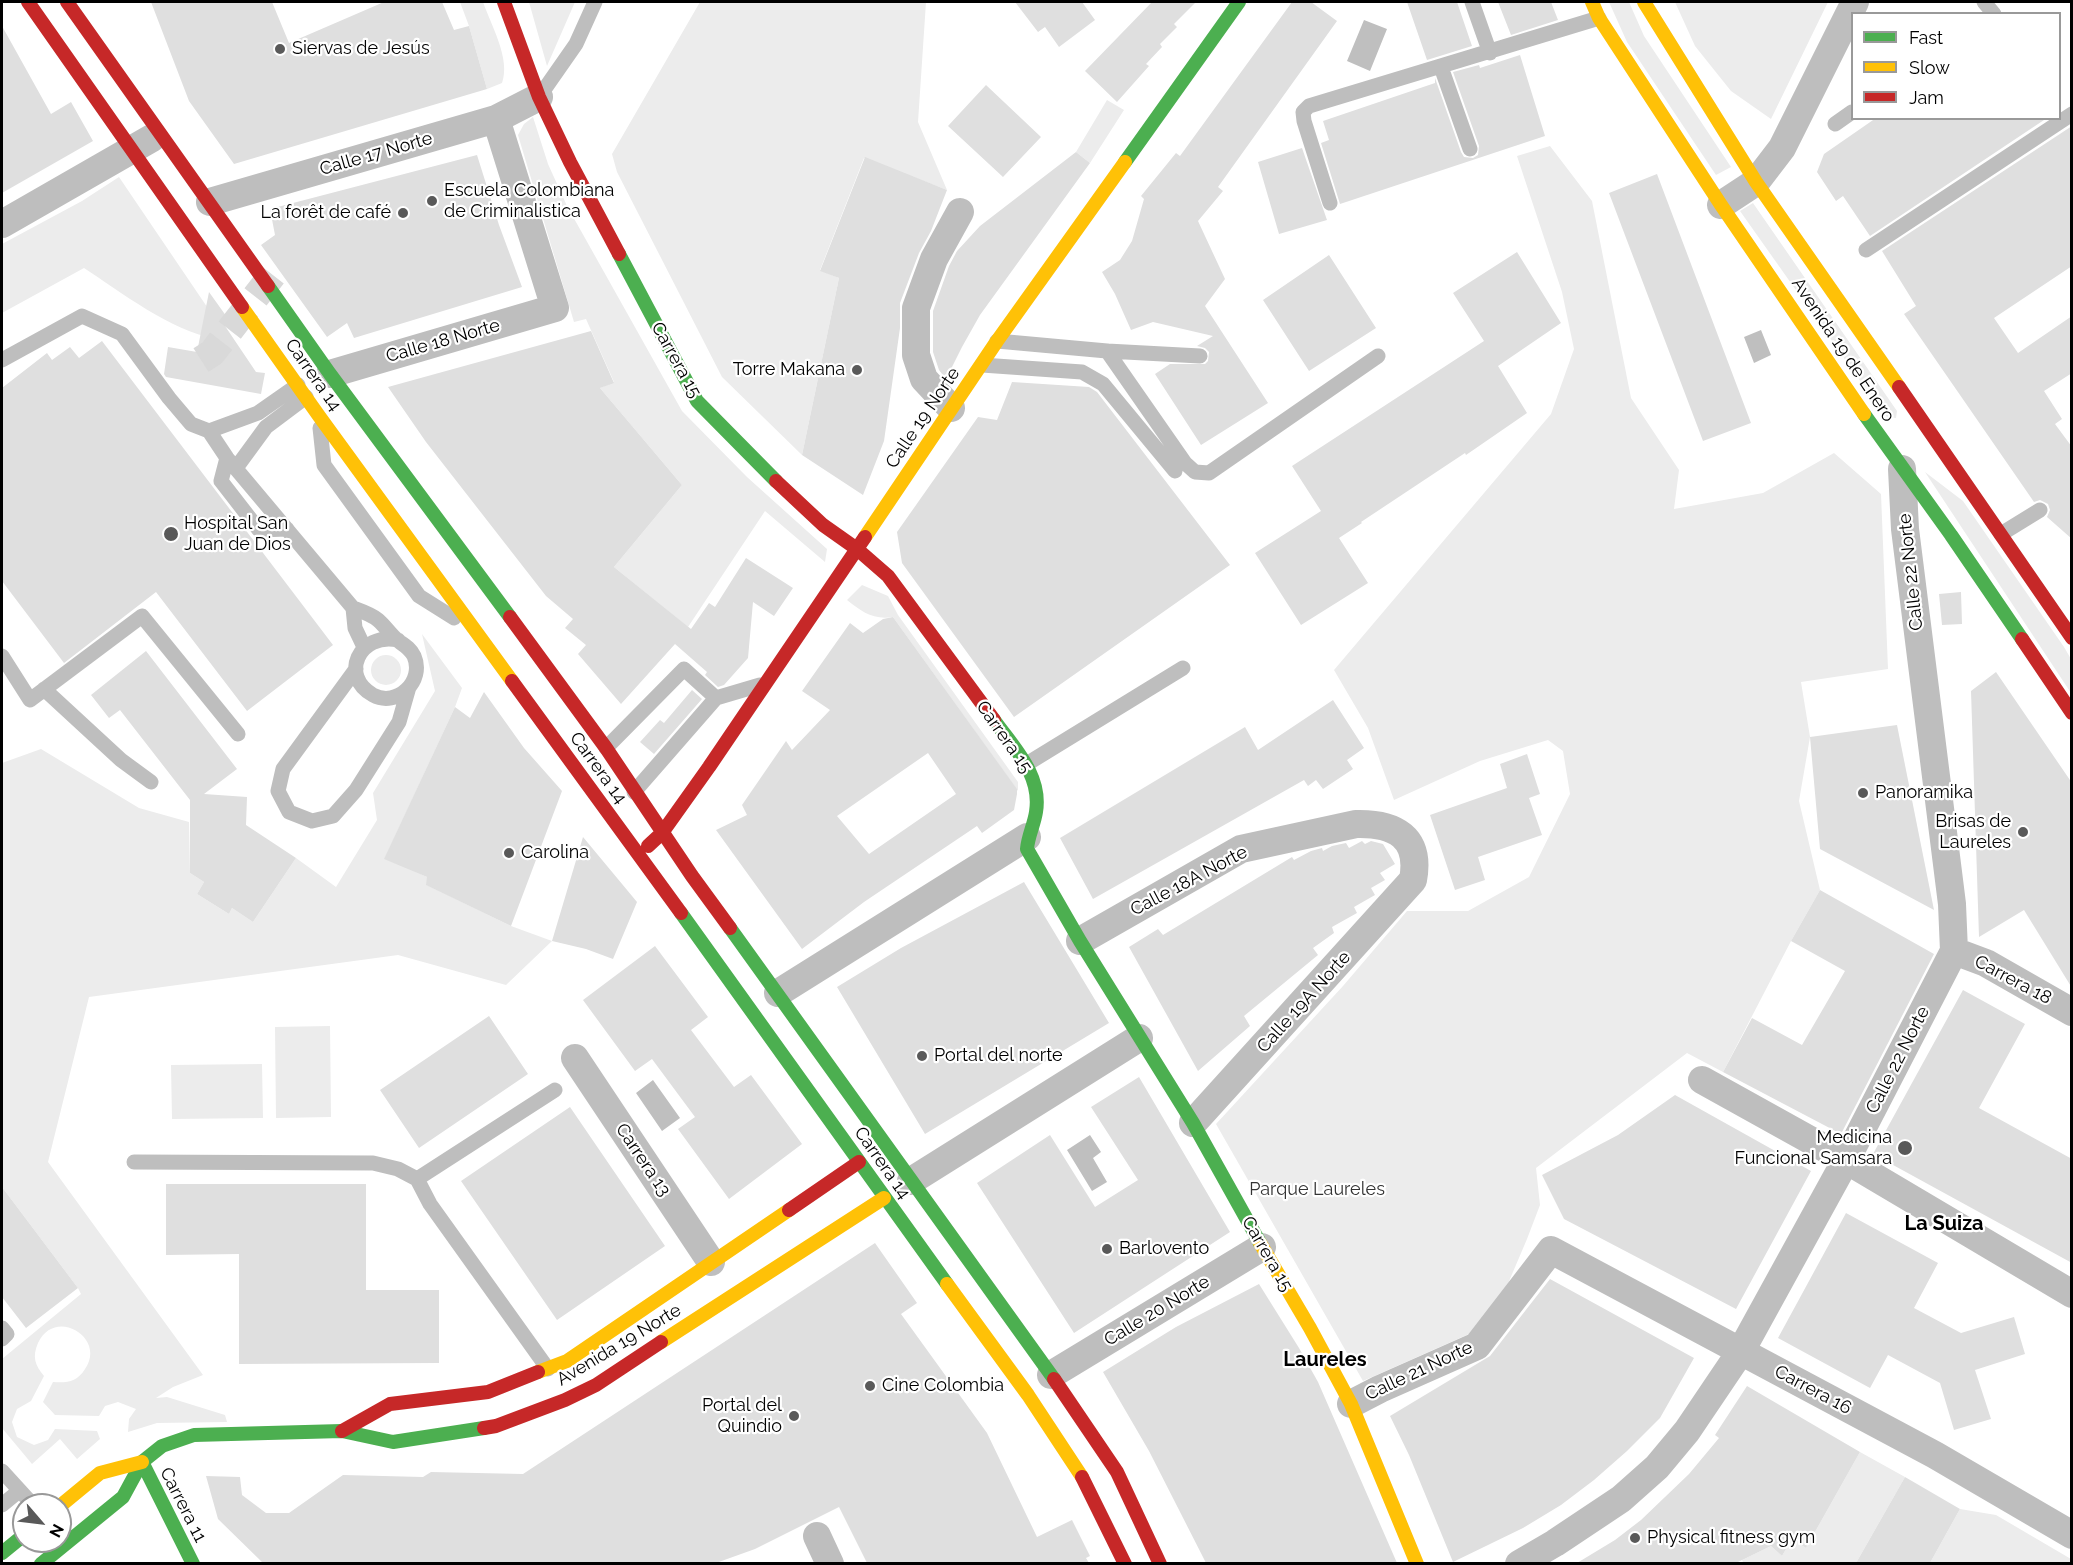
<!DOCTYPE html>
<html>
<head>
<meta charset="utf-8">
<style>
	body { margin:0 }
	#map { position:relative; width:2073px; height:1565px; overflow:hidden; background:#fff; font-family:Raleway,sans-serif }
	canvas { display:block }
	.frame { position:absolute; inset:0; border:3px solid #000; pointer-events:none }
	.legend { position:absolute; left:1851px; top:12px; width:210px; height:108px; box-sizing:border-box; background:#fff; border:2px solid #999; margin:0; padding:8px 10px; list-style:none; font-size:18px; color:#000 }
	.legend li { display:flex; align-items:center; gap:12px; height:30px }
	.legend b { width:30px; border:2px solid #999 }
	.north { position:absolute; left:12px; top:1493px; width:60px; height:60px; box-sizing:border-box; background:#fff; border:2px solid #999; border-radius:50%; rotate:118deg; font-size:16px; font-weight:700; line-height:24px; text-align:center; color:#000 }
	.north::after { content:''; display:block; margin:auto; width:21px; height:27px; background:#595959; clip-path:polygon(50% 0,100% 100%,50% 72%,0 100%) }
</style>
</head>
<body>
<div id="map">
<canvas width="2073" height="1565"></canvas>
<div class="frame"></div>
<ul class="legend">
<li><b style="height:8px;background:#4caf50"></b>Fast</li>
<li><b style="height:8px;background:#ffc107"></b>Slow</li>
<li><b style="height:8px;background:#c62828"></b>Jam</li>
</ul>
<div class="north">N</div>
</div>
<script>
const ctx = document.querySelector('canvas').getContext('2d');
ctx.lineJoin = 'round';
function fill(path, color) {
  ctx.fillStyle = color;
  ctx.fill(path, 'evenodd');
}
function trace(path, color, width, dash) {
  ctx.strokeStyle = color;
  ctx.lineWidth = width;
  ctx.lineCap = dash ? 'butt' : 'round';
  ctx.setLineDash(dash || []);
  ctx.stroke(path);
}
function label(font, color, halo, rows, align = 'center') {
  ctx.font = font + ' Raleway,sans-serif';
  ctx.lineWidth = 4.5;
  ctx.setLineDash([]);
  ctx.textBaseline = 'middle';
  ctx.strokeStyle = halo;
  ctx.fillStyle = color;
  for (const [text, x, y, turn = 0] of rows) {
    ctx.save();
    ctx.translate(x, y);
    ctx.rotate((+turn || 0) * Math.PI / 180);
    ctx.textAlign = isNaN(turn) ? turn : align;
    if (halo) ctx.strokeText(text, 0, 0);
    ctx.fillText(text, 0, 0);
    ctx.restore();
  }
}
const green = new Path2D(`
	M 460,2 L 483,2 C 491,25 511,59 502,83 L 487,89 L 469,26 Z
	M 529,2 L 575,2 L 547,66 Z
	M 700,2 L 926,2 L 918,122 L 947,190 L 864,158 L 820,270 L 839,278 L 802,455 L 722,377 L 617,172 L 612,154 Z
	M 1609,2 L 1629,2 L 1644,36 L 1731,167 L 1716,175 L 1627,42 Z
	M 1675,2 L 1828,2 L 1771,119 L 1731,91 L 1695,46 Z
	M 1107,100 L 1124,110 L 1090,163 L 1076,152 Z
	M 533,117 L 548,164 L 567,206 L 682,411 L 747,477 L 827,549 L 825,562 L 765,511 L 688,627 L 614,567 L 682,485 L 600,388 L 614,382 L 586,319 L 574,322 L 518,135 L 524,124 Z
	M 1550,146 L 1592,201 L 1631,398 L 1679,470 L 1674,509 L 1763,493 L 1834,453 L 1881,494 L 1888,669 L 1801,682 L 1810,737 L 1799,801 L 1820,890 L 1791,941 L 1723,1072 L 1687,1053 L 1536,1168 L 1540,1205 L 1527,1239 L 1507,1286 L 1469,1334 L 1363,1381 L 1216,1124 L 1343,986 L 1407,911 L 1468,911 L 1529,877 L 1570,794 L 1563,751 L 1548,740 L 1480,761 L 1394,800 L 1368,728 L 1334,670 L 1551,414 L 1574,349 L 1562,292 L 1517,156 Z
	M 119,177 L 222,329 L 214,338 C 173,332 119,291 84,268 L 2,313 L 2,244 L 82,201 Z
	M 1753,203 L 1897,411 L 1896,418 L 1887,417 L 1880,409 L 1740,211 Z
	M 1925,472 L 1963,501 L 2064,647 L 2071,659 L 2071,693 Z
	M 862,585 L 888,596 L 898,615 L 1018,782 L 1018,791 L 893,617 C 873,620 862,612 847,600 Z
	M 422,634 L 462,688 L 455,707 L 385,858 L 427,877 L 427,885 L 511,926 L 552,941 L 506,985 L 398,955 L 89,997 L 48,1162 L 203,1375 L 173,1387 L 156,1398 L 167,1397 L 225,1415 L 227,1422 L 157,1423 L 128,1432 L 129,1419 L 136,1409 L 118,1402 L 105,1406 L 99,1416 L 55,1415 L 43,1402 L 53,1382 C 67,1383 77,1382 85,1369 C 107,1338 55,1306 38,1343 C 32,1357 35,1365 44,1376 L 31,1401 L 17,1409 L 12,1422 L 17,1437 L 34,1445 L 48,1440 L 55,1429 L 97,1431 L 100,1439 L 77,1459 L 60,1439 L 32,1464 L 2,1428 L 2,1359 L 81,1294 L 78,1288 L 2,1187 L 2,763 L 41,749 L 139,808 L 189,822 L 190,873 L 204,882 L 197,894 L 229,914 L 232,908 L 253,922 L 296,858 L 336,887 L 377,820 L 373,793 L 435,691 Z
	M371 670a15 15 0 1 1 30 0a15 15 0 1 1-30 0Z
	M 330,1026 L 331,1117 L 276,1118 L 275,1027 Z
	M 262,1064 L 263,1118 L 172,1119 L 171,1065 Z
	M 1860,1452 L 1905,1477 L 1856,1563 L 1744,1564 L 1742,1560 L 1771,1546 L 1782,1556 L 1792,1539 L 1806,1548 Z
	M 1960,1509 L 1996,1515 L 2071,1559 L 2071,1563 L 1930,1563 Z`);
const water = new Path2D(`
	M 1364,20 L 1387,29 L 1370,71 L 1347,61 Z
	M 1761,330 L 1771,355 L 1754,363 L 1744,337 Z
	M 653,1080 L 680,1118 L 662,1131 L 636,1093 Z
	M 1090,1135 L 1101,1152 L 1093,1158 L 1107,1182 L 1092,1191 L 1067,1150 Z`);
const building = new Path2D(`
	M 151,2 L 272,2 L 289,43 L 384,2 L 442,2 L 454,30 L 469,26 L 487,89 L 234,164 L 189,101 Z
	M 1015,2 L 1082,2 L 1095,20 L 1059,47 L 1045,27 L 1038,32 Z
	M 1152,2 L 1196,2 L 1174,24 L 1177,27 L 1160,44 L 1162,47 L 1146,64 L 1149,66 L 1117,102 L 1085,71 Z
	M 1292,2 L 1311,2 L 1337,21 L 1218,187 L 1223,191 L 1198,221 L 1225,279 L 1205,306 L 1268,403 L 1201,445 L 1155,374 L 1170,364 L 1205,364 L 1208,361 L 1209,352 L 1205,348 L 1197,346 L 1213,336 L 1153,322 L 1131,330 L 1115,294 L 1102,272 L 1120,260 L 1132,241 L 1144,199 L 1141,196 L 1176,153 L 1180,156 Z
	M 1407,2 L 1457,2 L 1472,46 L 1427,60 Z
	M 1498,2 L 1551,2 L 1558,20 L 1511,35 Z
	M 2,26 L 51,114 L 71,102 L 93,141 L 2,193 Z
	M 1520,55 L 1545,136 L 1340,204 L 1321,143 L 1329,140 L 1323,121 L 1435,83 L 1435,78 L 1461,152 L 1464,157 L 1473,158 L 1478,155 L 1479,146 L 1453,72 L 1479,65 L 1480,68 Z
	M 986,85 L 1041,137 L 1003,177 L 948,126 Z
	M 1876,118 L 2047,118 L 1870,236 L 1843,196 L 1836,201 L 1817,172 L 1824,154 Z
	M 2072,126 L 2072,266 L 1994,318 L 2018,353 L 2072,316 L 2072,373 L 2044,391 L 2062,419 L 2055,424 L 2072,447 L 2072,539 L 2047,517 L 2050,510 L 2048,504 L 2040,500 L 2034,502 L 1904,314 L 1916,306 L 1882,251 Z
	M 1302,148 L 1327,220 L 1279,234 L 1258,162 Z
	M 1076,152 L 1090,163 L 980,315 L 962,347 L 946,379 L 939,370 L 933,352 L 933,311 L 949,266 L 957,251 L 980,226 Z
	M 477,155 L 499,225 L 522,287 L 354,338 L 347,323 L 327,337 L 261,245 L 275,235 L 270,209 Z
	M 865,157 L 947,190 L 931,231 L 919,253 L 900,303 L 900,328 L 884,441 L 863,495 L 802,455 L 839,278 L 820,271 Z
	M 1657,174 L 1751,423 L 1703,441 L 1609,193 Z
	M 1517,252 L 1561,323 L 1498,366 L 1527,413 L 1466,455 L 1465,453 L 1361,522 L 1362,523 L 1339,538 L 1368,583 L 1301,625 L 1255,553 L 1321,511 L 1292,466 L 1484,341 L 1453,293 Z
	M 1329,255 L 1376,328 L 1309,371 L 1263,300 Z
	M 209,292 L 229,320 L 225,326 L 256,372 L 265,373 L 261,394 L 166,377 L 164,374 L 168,347 L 197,352 Z
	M 591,331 L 614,383 L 600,388 L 682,485 L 614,567 L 691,629 L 709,603 L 715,607 L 746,558 L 793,588 L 774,616 L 753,602 L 748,658 L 724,685 L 718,687 L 705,675 L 707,672 L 675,644 L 621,704 L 578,654 L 586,645 L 565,628 L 573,619 L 546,596 L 426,442 L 388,387 Z
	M 102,341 L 333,645 L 247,711 L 156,592 L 64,663 L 2,581 L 2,388 L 47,353 L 52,360 L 70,347 L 79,358 Z
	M 1012,382 L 1089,387 L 1097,392 L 1230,565 L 1014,717 L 902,563 L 897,532 L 978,417 L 997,420 Z
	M 1961,592 L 1962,624 L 1942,625 L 1939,594 Z
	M 893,617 L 1017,789 L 1017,794 L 1014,810 L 982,833 L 977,826 L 864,902 L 802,949 L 716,830 L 747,815 L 742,805 L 786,741 L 792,750 L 830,710 L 802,691 L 850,623 L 863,633 L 883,619 ZM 928,753 L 956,794 L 869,854 L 837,816 Z
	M 146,651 L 237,769 L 204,794 L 247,797 L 246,825 L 296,858 L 253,922 L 232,908 L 229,914 L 197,894 L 204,882 L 190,873 L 190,800 L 120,710 L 109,718 L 91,695 Z
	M 1996,672 L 2072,783 L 2072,988 L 2024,910 L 1979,937 L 1971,691 Z
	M 692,690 L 702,699 L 654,754 L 640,742 L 660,720 L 664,723 Z
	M 484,692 L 524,748 L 562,791 L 511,926 L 426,885 L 427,877 L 384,859 L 455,707 L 470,718 Z
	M 1333,700 L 1364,748 L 1347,760 L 1353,769 L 1323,789 L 1316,780 L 1308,786 L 1304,780 L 1093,899 L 1060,838 L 1245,727 L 1258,750 Z
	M 1897,725 L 1934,910 L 1820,849 L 1810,737 Z
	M 1527,754 L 1540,794 L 1529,798 L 1542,835 L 1478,857 L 1485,880 L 1455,890 L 1430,815 L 1507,788 L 1500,764 Z
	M 583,837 L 637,902 L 613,959 L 586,949 L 552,941 Z
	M 1362,841 L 1365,844 L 1371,841 L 1383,844 L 1395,864 L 1380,873 L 1385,880 L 1371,888 L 1375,895 L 1354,907 L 1357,913 L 1332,927 L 1334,933 L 1313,948 L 1318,955 L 1244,1016 L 1250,1026 L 1198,1071 L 1129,947 L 1158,929 L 1163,935 L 1292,857 L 1294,860 L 1311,851 L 1322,848 L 1323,851 L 1332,846 L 1346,843 L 1349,848 Z
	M 1024,882 L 1109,1023 L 925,1134 L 837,987 L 901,948 Z
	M 1820,890 L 1934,954 L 1841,1134 L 1723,1072 L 1752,1018 L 1802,1045 L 1845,971 L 1791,941 Z
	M 655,946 L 708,1017 L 691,1030 L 734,1087 L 751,1075 L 802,1144 L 729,1199 L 678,1129 L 695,1117 L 652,1059 L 635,1071 L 583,1000 Z
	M 1963,990 L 2025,1024 L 1979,1108 L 2072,1159 L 2072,1263 L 1873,1154 Z
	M 489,1016 L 528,1074 L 419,1148 L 380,1090 Z
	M 1139,1077 L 1230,1232 L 1074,1333 L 977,1183 L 1050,1135 L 1095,1207 L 1138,1180 L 1091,1107 Z
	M 1675,1095 L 1811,1171 L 1736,1309 L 1564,1219 L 1542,1175 L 1618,1135 Z
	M 570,1107 L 665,1246 L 557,1320 L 461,1181 Z
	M 166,1184 L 366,1184 L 366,1290 L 439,1290 L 439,1363 L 239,1364 L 239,1254 L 166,1255 Z
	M 2,1187 L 78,1288 L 26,1328 L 2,1297 Z
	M 1846,1213 L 1938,1263 L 1914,1308 L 1961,1333 L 2014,1317 L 2025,1354 L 1975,1370 L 1991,1419 L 1954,1430 L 1940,1383 L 1888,1355 L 1870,1388 L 1778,1338 Z
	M 875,1243 L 917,1303 L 901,1314 L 987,1433 L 1037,1537 L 1072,1520 L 1090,1556 L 1086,1558 L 1089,1563 L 867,1563 L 839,1507 L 755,1549 L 716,1563 L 263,1563 L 218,1519 L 206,1476 L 240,1477 L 242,1495 L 266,1513 L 289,1513 L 343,1475 L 423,1477 L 431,1472 L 523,1474 Z
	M 1550,1279 L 1694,1358 L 1660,1418 L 1627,1451 L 1594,1480 L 1561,1505 L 1523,1528 L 1453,1562 L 1409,1455 L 1390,1416 L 1490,1356 Z
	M 1259,1284 L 1299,1348 L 1318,1382 L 1397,1563 L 1206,1563 L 1149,1451 L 1103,1372 L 1176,1327 Z
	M 1747,1386 L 1860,1452 L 1806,1548 L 1792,1539 L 1782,1556 L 1771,1546 L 1736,1563 L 1577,1563 L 1615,1540 L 1641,1520 L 1689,1474 L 1719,1438 L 1715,1435 Z
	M 1905,1477 L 1960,1509 L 1930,1563 L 1856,1563 Z`);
const streetTunnel = new Path2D(`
	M 201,360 L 212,353 L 278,268`);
const lane = new Path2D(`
	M 1472,2 L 1490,53
	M 1984,2 L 1994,14
	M 1441,67 L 1470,149
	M 539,97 L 576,44 L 595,2
	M 1835,124 L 1852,112
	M 1330,203 L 1304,121 L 1303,112 L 1309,106 L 1599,18
	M 1866,250 L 2072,114
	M 997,341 L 1107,351 L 1200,356
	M 1107,351 L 1185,463 L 1195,472 L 1209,473 L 1378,356
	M 2,360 L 82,316 L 122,334 L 169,398 L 191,424 L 209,431 L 227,458 L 353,608 C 361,611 371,614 378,620 C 385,626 390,634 397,640 C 404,645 410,648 414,656 C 425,681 397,708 373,695 C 339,676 359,632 398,640
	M 982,365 L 1082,372 L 1103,384 L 1175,471
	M 320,428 L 324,465 L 419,596 L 454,618
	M 209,431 L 258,413 L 298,385
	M 227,458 L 221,481 L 259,530 L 287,529
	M 236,468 L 266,427 L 306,397
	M 2001,534 L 2040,510
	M 353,608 L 355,628 L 364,647
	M 2,656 L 30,700 L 142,616 L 238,734
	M 356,669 L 283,769 L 278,791 L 289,812 L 312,821 L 333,816 L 356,790 L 399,722 L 409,687
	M 44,689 L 121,760 L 151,782
	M 606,748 L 684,669 L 716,698
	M 1025,765 L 1183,668
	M 634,792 L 716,698 L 760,685
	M 134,1162 L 373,1163 L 398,1169 L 417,1179 L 430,1204 L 548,1369
	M 417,1179 L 555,1090
	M 2,1328 L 7,1334 L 2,1339
	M 2,1471 L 33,1505
	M 2,1505 L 19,1491`);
const street = new Path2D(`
	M 210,202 L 496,119 L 539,97
	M 1721,205 L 1756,182 L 1782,148 L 1855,2
	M 2,224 L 152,138
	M 330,374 L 555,308 L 496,119
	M 951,408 L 924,379 L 916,355 L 916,308 L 934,259 L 960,212
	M 1080,941 L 1241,849 L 1356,824 C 1395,823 1421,837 1413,880 L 1193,1123
	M 1954,951 L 1986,963 L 2072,1012
	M 778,993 L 1027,837
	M 575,1058 L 711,1262
	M 1702,1080 L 1846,1160 L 2072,1294
	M 911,1181 L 1139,1038
	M 1051,1375 L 1262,1247
	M 1351,1404 L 1380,1389 L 1477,1346 L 1551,1250 L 1935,1455 L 2072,1535
	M 817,1536 L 830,1564
	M 1519,1564 L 1555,1543 L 1621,1499 L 1657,1467 L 1687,1431 L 1741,1351 L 1846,1160 L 1954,951 L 1952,904 L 1905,529 L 1902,469`);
const fast = new Path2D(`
	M 1125,162 L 1239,2
	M 619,254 L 697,401 L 776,481
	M 268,286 L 330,374 L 510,617
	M 1864,414 L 1951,535 L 2022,639
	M 994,720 C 1014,748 1042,775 1036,812 C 1034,825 1028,836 1027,849 L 1080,941 L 1193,1123 L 1260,1243
	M 681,913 L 947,1284
	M 730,928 L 1054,1379
	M 142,1462 L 193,1564
	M 2,1553 L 24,1535
	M 41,1564 L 123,1497 L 142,1462 L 162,1446 L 194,1435 L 342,1431 L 393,1442 L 484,1428`);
const slow = new Path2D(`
	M 1592,2 L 1599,18 L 1721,205 L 1864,414
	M 1644,2 L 1756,182 L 1899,387
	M 242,307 L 319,416 L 512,681
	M 865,537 L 997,341 L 1125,162
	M 1260,1243 L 1310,1328 L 1351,1404 L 1417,1564
	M 947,1284 L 1028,1395 L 1082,1477
	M 661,1342 L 884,1198
	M 538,1372 L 567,1361 L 789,1210
	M 60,1506 L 100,1473 L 142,1462`);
const jam = new Path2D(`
	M 28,2 L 242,307
	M 67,2 L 268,286
	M 504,2 L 539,97 L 570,162 L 619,254
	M 1899,387 L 2072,638
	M 776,481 L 823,525 L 857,549 L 888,576 L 994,720
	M 510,617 L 606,748 L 692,876 L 730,928
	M 2022,639 L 2072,713
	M 512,681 L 681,913
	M 648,846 L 662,833 L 709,767 L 865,537
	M 789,1210 L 859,1162
	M 1054,1379 L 1117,1472 L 1160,1564
	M 484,1428 L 496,1426 L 565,1400 L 596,1385 L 661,1342
	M 342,1431 L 390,1404 L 488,1392 L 538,1372
	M 1082,1477 L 1125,1564`);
const markers = [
	[280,49,6,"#595959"],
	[432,201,6,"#595959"],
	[403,213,6,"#595959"],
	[857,370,6,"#595959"],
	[171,534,8,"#595959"],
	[1863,793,6,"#595959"],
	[2023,832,6,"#595959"],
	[509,853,6,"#595959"],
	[922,1056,6,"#595959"],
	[1905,1148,8,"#595959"],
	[1107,1249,6,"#595959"],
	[870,1386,6,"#595959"],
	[794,1416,6,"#595959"],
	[1635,1538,6,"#595959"]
];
const poiNames = [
	["Siervas de Jesús",292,49],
	["Escuela Colombiana",444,191],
	["de Criminalistica",444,212],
	["La forêt de café",391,213,"right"],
	["Torre Makana",845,370,"right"],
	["Hospital San",184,524],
	["Juan de Dios",184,545],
	["Panoramika",1875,793],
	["Brisas de",2011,822,"right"],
	["Laureles",2011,843,"right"],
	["Carolina",521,853],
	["Portal del norte",934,1056],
	["Medicina",1892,1138,"right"],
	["Funcional Samsara",1892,1159,"right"],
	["Barlovento",1119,1249],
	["Cine Colombia",882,1386],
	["Portal del",782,1406,"right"],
	["Quindio",782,1427,"right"],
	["Physical fitness gym",1647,1538]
];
const streetNames = [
	["Calle 17 Norte",376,154,-16],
	["Calle 18 Norte",443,341,-16],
	["Avenida 19 de Enero",1843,350,56],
	["Carrera 15",676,360,61],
	["Carrera 14",313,375,55],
	["Calle 19 Norte",923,418,-56],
	["Calle 22 Norte",1911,572,-96],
	["Carrera 15",1004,737,55],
	["Carrera 14",598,768,54],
	["Calle 18A Norte",1189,881,-28],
	["Carrera 18",2013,980,28],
	["Calle 19A Norte",1304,1002,-48],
	["Calle 22 Norte",1898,1060,-63],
	["Carrera 13",643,1160,56],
	["Carrera 14",882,1163,55],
	["Carrera 15",1267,1254,60],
	["Calle 20 Norte",1157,1311,-31],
	["Avenida 19 Norte",619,1345,-31],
	["Calle 21 Norte",1419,1371,-25],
	["Carrera 16",1813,1390,28],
	["Carrera 11",183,1505,63]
];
const parkNames = [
	["Parque Laureles",1317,1190]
];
const neighbourhoodNames = [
	["La Suiza",1944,1224],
	["Laureles",1325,1360]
];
fill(green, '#ececec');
fill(water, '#bfbfbf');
fill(building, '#dfdfdf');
trace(streetTunnel, '#d9d9d9', 28, [28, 14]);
trace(lane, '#bebebe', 15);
trace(street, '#bebebe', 28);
trace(fast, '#4caf50', 14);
trace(slow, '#ffc107', 14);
trace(jam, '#c62828', 14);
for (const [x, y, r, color] of markers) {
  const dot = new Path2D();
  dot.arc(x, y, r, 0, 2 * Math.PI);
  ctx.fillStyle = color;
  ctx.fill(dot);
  trace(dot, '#fff', 2);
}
label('18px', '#000', '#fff', poiNames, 'left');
label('18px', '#000', '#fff', streetNames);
label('18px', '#333', '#fff', parkNames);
label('bold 20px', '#000', '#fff', neighbourhoodNames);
</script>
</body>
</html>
